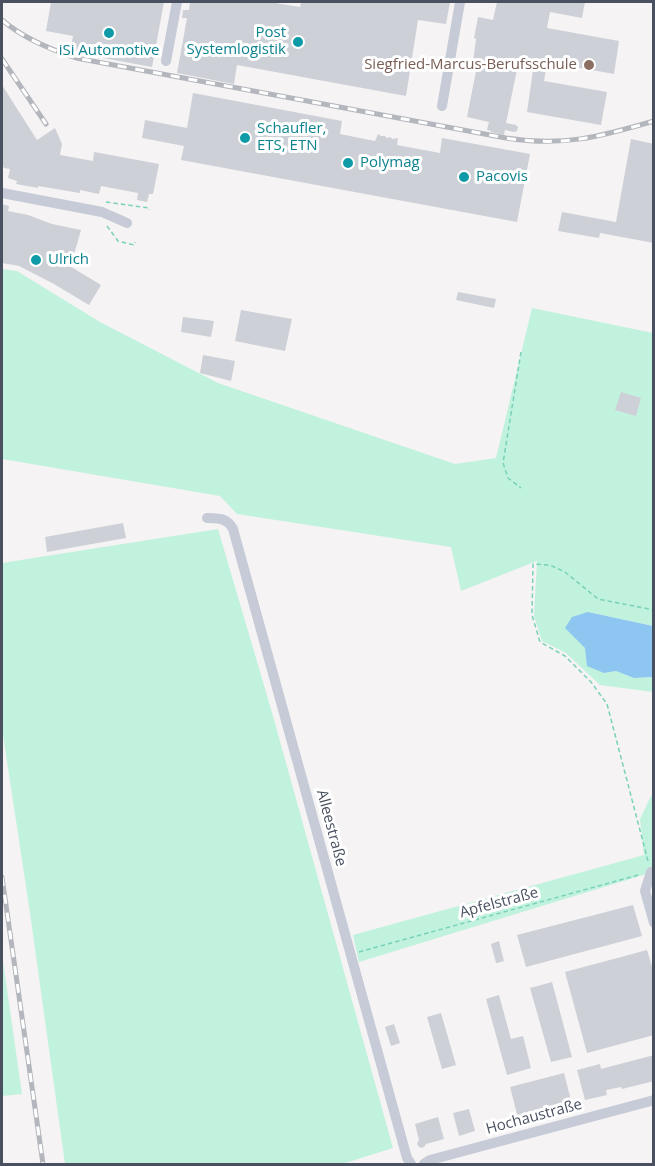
<!DOCTYPE html>
<html>
<head>
<meta charset="utf-8">
<style>
	body { margin:0 }
	#map { position:relative; width:655px; height:1166px; overflow:hidden; background:#f5f3f3; font-family:"Open Sans",sans-serif }
	canvas { display:block }
	.frame { position:absolute; inset:0; border:3px solid #495161; pointer-events:none }
</style>
</head>
<body>
<div id="map">
<canvas width="655" height="1166"></canvas>
<div class="frame"></div>
</div>
<script>
const ctx = document.querySelector('canvas').getContext('2d');
ctx.lineJoin = 'round';
function fill(path, color) {
  ctx.fillStyle = color;
  ctx.fill(path, 'evenodd');
}
function trace(path, color, width, dash) {
  ctx.strokeStyle = color;
  ctx.lineWidth = width;
  ctx.lineCap = dash ? 'butt' : 'round';
  ctx.setLineDash(dash || []);
  ctx.stroke(path);
}
function label(font, color, halo, rows, align = 'center') {
  ctx.font = font + ' "Open Sans",sans-serif';
  ctx.lineWidth = 6;
  ctx.setLineDash([]);
  ctx.textBaseline = 'middle';
  ctx.strokeStyle = halo;
  ctx.fillStyle = color;
  for (const [text, x, y, turn = 0] of rows) {
    ctx.save();
    ctx.translate(x, y);
    ctx.rotate((+turn || 0) * Math.PI / 180);
    ctx.textAlign = isNaN(turn) ? turn : align;
    if (halo) ctx.strokeText(text, 0, 0);
    ctx.fillText(text, 0, 0);
    ctx.restore();
  }
}
const green = new Path2D(`
	M 2,269 L 17,271 L 100,322 L 218,383 L 455,464 L 496,458 L 532,308 L 653,333 L 653,626 L 588,612 L 585,648 L 604,673 L 616,671 L 634,678 L 653,677 L 653,692 L 600,685 L 566,653 L 542,641 L 534,616 L 537,561 L 461,591 L 451,547 L 237,514 L 220,496 L 2,459 Z
	M 218,529 L 273,716 L 393,1148 L 342,1164 L 65,1164 L 30,913 L 2,728 L 2,563 Z
	M 653,795 L 653,872 L 359,962 L 353,935 L 644,855 L 640,819 L 651,796 Z
	M 2,954 L 22,1094 L 2,1096 Z`);
const water = new Path2D(`
	M 588,612 L 653,626 L 653,677 L 634,678 L 616,671 L 604,673 L 587,666 L 585,648 L 565,628 L 572,617 Z`);
const building = new Path2D(`
	M 51,2 L 164,2 L 152,67 L 70,52 L 73,36 L 46,31 Z
	M 190,2 L 269,2 L 300,7 L 301,2 L 450,2 L 446,24 L 418,20 L 406,96 L 237,65 L 234,84 L 177,73 L 187,18 L 182,18 L 183,10 L 189,10 Z
	M 497,2 L 585,2 L 582,18 L 550,12 L 547,28 L 619,41 L 614,74 L 547,62 L 544,81 L 607,92 L 601,125 L 527,112 L 534,63 L 519,60 L 506,123 L 516,125 L 518,127 L 517,131 L 514,132 L 505,130 L 504,135 L 491,132 L 491,131 L 487,130 L 489,122 L 467,117 L 476,71 L 472,70 L 476,39 L 474,38 L 478,17 L 493,20 Z
	M 2,85 L 37,140 L 55,128 L 62,144 L 60,155 L 93,161 L 94,152 L 159,164 L 153,194 L 149,194 L 147,202 L 137,200 L 138,193 L 101,186 L 99,194 L 80,190 L 80,193 L 38,186 L 38,188 L 16,184 L 17,181 L 8,178 L 10,169 L 4,168 L 2,163 Z
	M 193,93 L 342,121 L 340,134 L 375,141 L 378,134 L 381,136 L 385,136 L 387,138 L 390,137 L 393,139 L 398,138 L 397,145 L 440,153 L 442,138 L 530,154 L 517,222 L 181,160 L 184,146 L 142,138 L 145,120 L 187,128 Z
	M 631,139 L 654,144 L 654,243 L 600,233 L 599,238 L 558,231 L 562,212 L 616,222 Z
	M 2,204 L 9,206 L 8,211 L 28,215 L 52,224 L 81,230 L 75,251 L 68,265 L 101,285 L 89,305 L 54,284 L 19,266 L 2,263 Z
	M 458,292 L 496,299 L 494,308 L 456,300 Z
	M 241,310 L 292,319 L 285,351 L 235,341 Z
	M 183,317 L 214,321 L 211,337 L 181,332 Z
	M 203,355 L 235,361 L 231,381 L 200,373 Z
	M 621,392 L 641,398 L 636,416 L 615,410 Z
	M 123,523 L 126,538 L 47,552 L 45,537 Z
	M 633,905 L 642,936 L 526,967 L 517,935 Z
	M 499,941 L 504,961 L 497,963 L 496,963 L 491,944 Z
	M 647,950 L 654,973 L 654,1035 L 587,1053 L 565,972 Z
	M 552,982 L 572,1057 L 551,1062 L 530,988 Z
	M 499,995 L 511,1039 L 523,1036 L 531,1068 L 507,1075 L 486,999 Z
	M 441,1013 L 456,1065 L 442,1069 L 427,1017 Z
	M 394,1024 L 400,1043 L 391,1046 L 385,1027 Z
	M 654,1055 L 654,1081 L 622,1089 L 621,1087 L 606,1090 L 607,1095 L 585,1100 L 577,1070 L 600,1064 L 601,1069 Z
	M 564,1073 L 572,1104 L 518,1118 L 510,1087 Z
	M 469,1109 L 475,1131 L 459,1136 L 453,1113 Z
	M 438,1117 L 444,1139 L 426,1144 L 424,1147 L 421,1148 L 418,1146 L 417,1143 L 419,1140 L 415,1124 Z`);
const path = new Path2D(`
	M 106,202 L 149,208 L 149,210
	M 107,226 L 118,241 L 134,245 L 135,242
	M 521,352 L 503,463 L 508,478 L 521,488
	M 648,861 L 607,704 L 591,682 L 565,656 L 540,642 L 532,615 L 533,564 L 550,565 L 565,572 L 598,599 L 654,610
	M 359,952 L 638,875`);
const minor = new Path2D(`
	M 166,61 L 177,2
	M 442,106 L 460,2
	M 2,193 L 102,212 L 127,223
	M 207,518 C 219,518 227,518 233,529 L 407,1158 L 411,1164
	M 651,872 L 645,891 L 654,923
	M 424,1164 L 430,1160 L 654,1100`);
const rail = new Path2D(`
	M 2,20 C 23,38 49,49 76,58 L 506,138 C 563,147 599,137 654,121
	M 2,59 L 46,124
	M 2,877 L 43,1164`);
const markers = [
	[109,33,6,"#0f9aa8"],
	[298,42,6,"#0f9aa8"],
	[589,65,6,"#8d6e63"],
	[245,138,6,"#0f9aa8"],
	[348,163,6,"#0f9aa8"],
	[464,177,6,"#0f9aa8"],
	[36,260,6,"#0f9aa8"]
];
const cultureNames = [
	["Post",286,33,"right"],
	["Systemlogistik",286,50,"right"],
	["iSi Automotive",109,51,"center"],
	["Schaufler,",257,129],
	["ETS, ETN",257,146],
	["Polymag",360,163],
	["Pacovis",476,177],
	["Ulrich",48,260]
];
const educationNames = [
	["Siegfried-Marcus-Berufsschule",577,65]
];
const streetNames = [
	["Alleestraße",331,828,75],
	["Apfelstraße",499,903,-15],
	["Hochaustraße",534,1117,-15]
];
fill(green, '#c1f2de');
fill(water, '#8dc6f0');
fill(building, '#ced0d8');
trace(path, '#78d1b8', 1.5, [4.5, 3]);
trace(minor, '#c6cbd7', 10);
trace(rail, '#b4b6bd', 5);
trace(rail, '#fff', 3, [9]);
for (const [x, y, r, color] of markers) {
  const dot = new Path2D();
  dot.arc(x, y, r, 0, 2 * Math.PI);
  ctx.fillStyle = color;
  ctx.fill(dot);
  trace(dot, '#fff', 2);
}
label('15px', '#0d838f', '#fff', cultureNames, 'left');
label('15px', '#785e54', '#fff', educationNames, 'right');
label('15px', '#495161', '#fff', streetNames);
</script>
</body>
</html>
